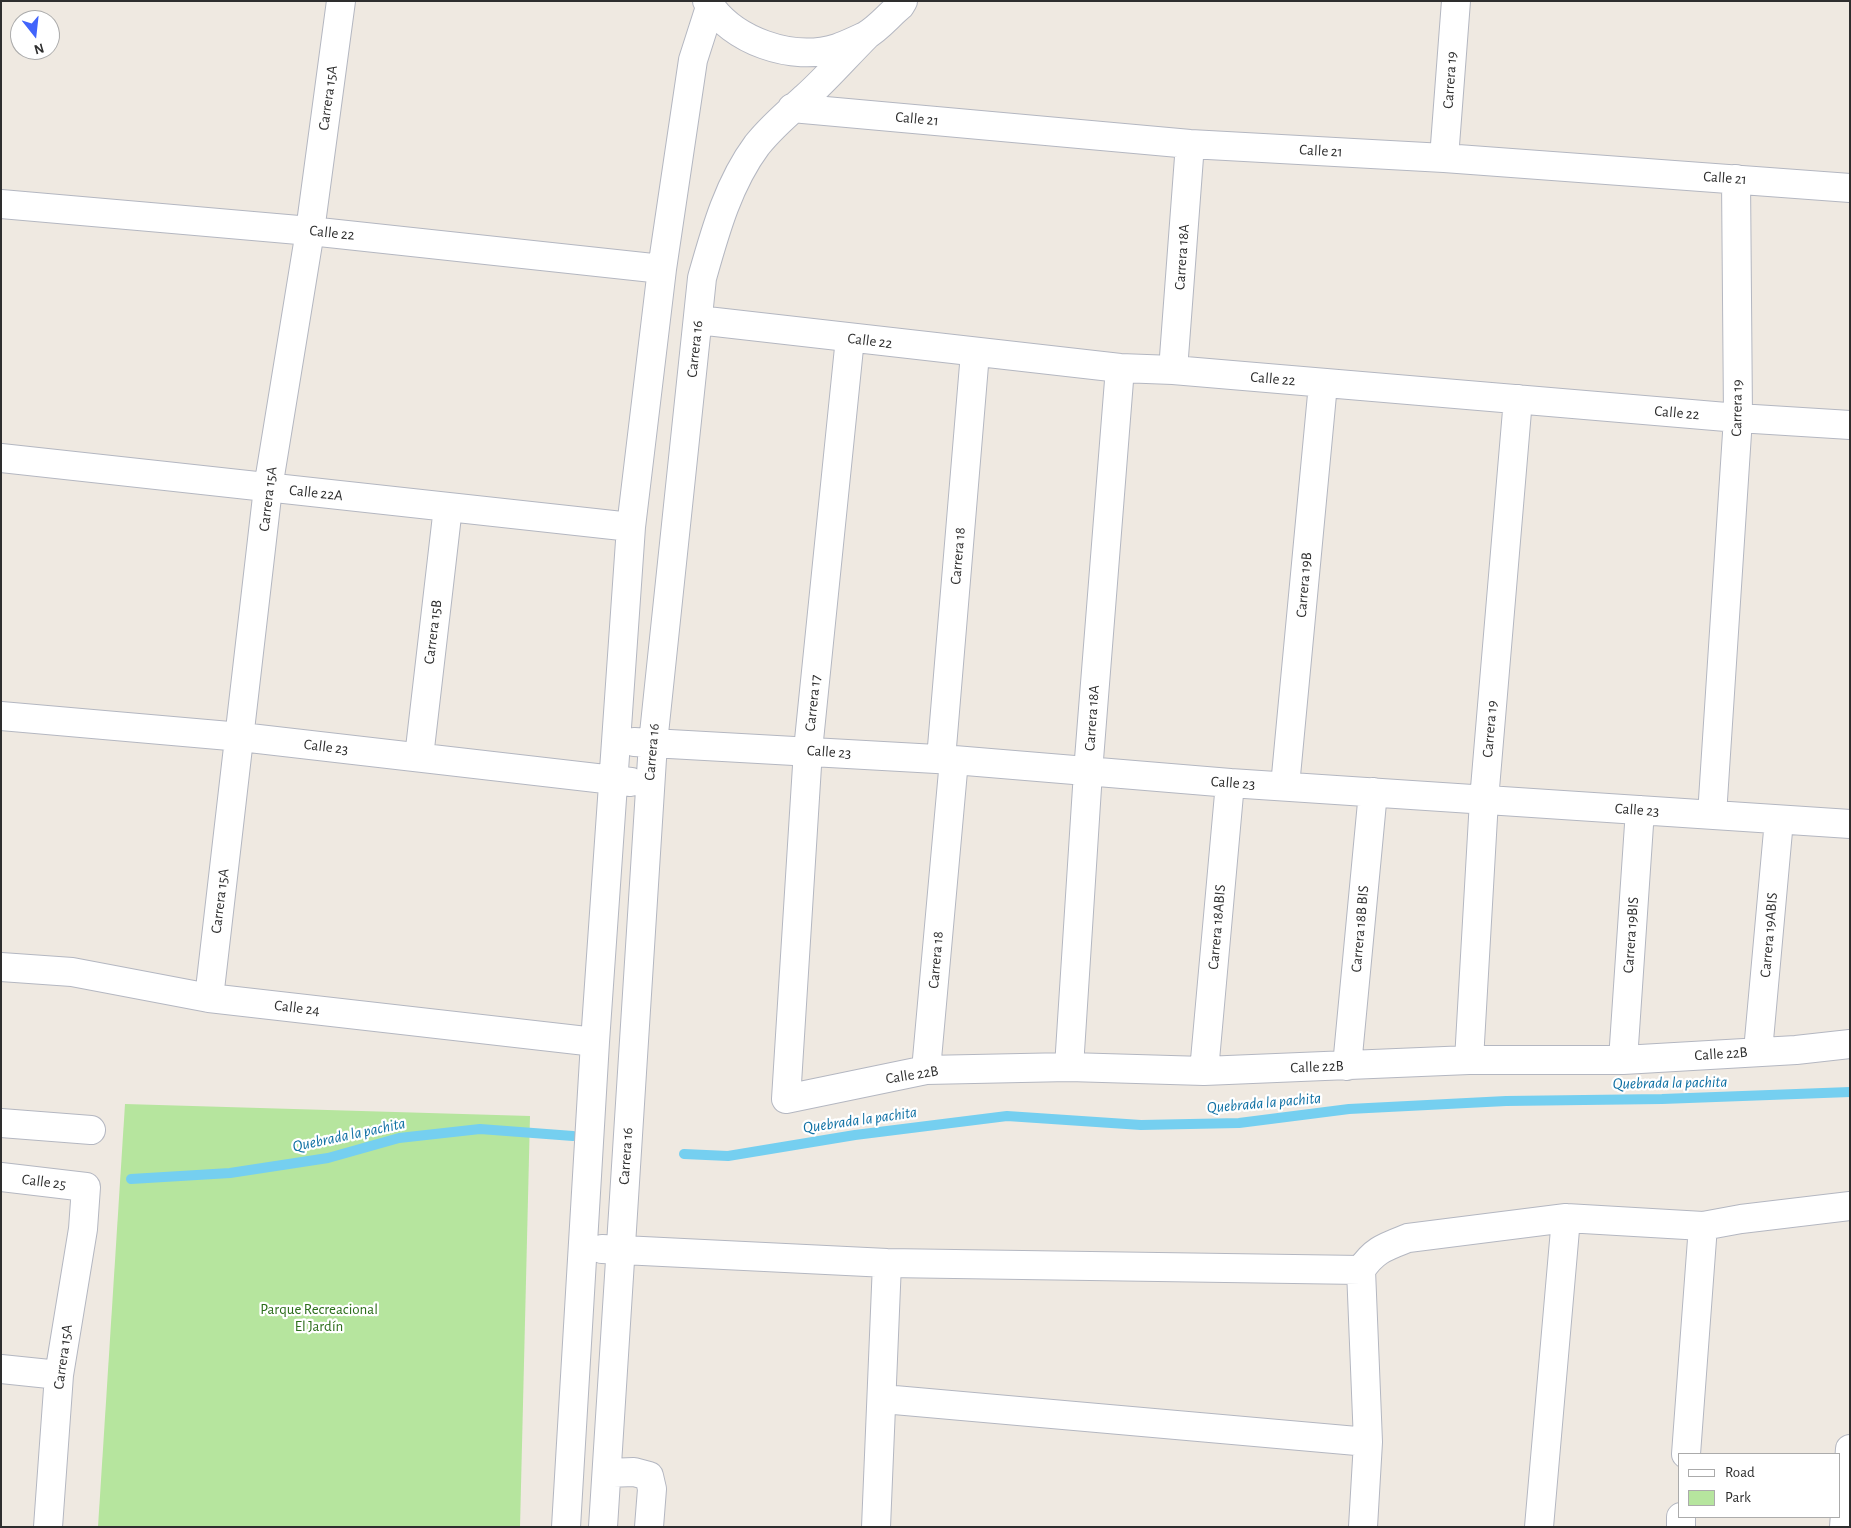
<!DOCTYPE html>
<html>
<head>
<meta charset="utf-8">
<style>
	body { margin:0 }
	#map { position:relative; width:1851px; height:1528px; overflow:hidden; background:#efe9e1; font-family:"Alegreya Sans",sans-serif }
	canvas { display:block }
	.frame { position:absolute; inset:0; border:2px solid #2e2e2e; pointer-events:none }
	.legend { position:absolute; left:1678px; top:1453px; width:162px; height:65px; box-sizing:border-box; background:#fff; border:1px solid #ababab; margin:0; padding:6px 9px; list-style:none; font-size:15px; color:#2e2e2e }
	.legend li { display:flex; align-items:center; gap:10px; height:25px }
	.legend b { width:25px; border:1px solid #ababab }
	.north { position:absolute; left:10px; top:10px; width:50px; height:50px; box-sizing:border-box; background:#fff; border:1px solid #ababab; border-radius:50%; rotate:164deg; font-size:14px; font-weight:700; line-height:20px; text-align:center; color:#2e2e2e }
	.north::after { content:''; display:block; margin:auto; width:18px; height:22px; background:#4264fb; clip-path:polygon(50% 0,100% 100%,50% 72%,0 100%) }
</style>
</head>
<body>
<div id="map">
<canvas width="1851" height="1528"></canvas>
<div class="frame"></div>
<ul class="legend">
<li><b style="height:6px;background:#fff"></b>Road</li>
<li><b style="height:14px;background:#b6e59e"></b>Park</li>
</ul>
<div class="north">N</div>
</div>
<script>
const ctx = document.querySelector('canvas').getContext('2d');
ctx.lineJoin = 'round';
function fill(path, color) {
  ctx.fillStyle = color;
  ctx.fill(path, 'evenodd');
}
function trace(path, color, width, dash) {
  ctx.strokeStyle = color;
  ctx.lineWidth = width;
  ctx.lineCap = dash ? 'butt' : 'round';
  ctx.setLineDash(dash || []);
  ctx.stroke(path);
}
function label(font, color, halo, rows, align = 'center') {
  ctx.font = font + ' "Alegreya Sans",sans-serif';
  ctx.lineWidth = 4.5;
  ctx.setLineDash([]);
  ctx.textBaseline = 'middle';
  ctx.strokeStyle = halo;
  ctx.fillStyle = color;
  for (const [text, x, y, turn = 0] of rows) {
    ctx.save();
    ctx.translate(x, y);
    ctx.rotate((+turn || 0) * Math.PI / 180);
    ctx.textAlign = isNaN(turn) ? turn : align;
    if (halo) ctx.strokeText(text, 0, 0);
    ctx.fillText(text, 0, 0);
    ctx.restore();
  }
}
const green = new Path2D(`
	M 125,1104 L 530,1116 L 520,1527 L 98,1527 Z`);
const stream = new Path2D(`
	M 684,1154 L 728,1156 L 855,1135 L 1007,1116 L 1141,1125 L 1239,1123 L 1349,1109 L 1506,1101 L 1662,1099 L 1850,1092
	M 131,1179 L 230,1173 L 328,1158 L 399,1138 L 480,1129 L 573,1136`);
const minor = new Path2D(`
	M 707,1 C 732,41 792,62 837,48 C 846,45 856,40 865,36 C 878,29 889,15 900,6 L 903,1
	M 792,108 L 1190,144 L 1444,158 L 1850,188
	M 1444,158 L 1456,1
	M 1,204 L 310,231 L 662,269
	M 698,320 L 1120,368 L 1173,370 L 1738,418 L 1850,425
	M 850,338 L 808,750 L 786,1099 L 926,1070 L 1069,1067 L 1204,1071 L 1469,1060 L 1623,1060 L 1796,1050 L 1850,1044
	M 1173,370 L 1190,144
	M 1,458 L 631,527
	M 1,716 L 241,737 L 631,782
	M 634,742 L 954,760 L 1230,783 L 1850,824
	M 419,757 L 448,507
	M 941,759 L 975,353
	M 1285,786 L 1323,384
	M 1712,815 L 1738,418 L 1736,179
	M 1,967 L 72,972 L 209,998 L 595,1042
	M 209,998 L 268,488 L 310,231 L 341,1
	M 1758,1051 L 1779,820
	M 1469,1060 L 1484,800 L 1518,399
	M 1623,1060 L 1640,810
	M 1347,1066 L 1373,792
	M 1069,1067 L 1088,772 L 1120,368
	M 926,1070 L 954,760
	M 1204,1071 L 1230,783
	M 1,1123 L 91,1130
	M 1,1177 L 86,1187 L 83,1229 L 59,1375 L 48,1527
	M 602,1249 L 887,1263 L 1361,1270
	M 1,1369 L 59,1375
	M 883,1399 L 1368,1442
	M 1686,1454 L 1703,1226
	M 607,1473 L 634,1472 L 649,1476 L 652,1489 L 649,1527
	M 566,1527 L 595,1042 L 631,527 L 662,269 L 693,60 L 710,7
	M 603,1527 L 653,743 L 702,278 C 715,232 728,184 757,145 C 772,126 788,113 806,97 C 827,78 847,55 867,35
	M 876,1527 L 887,1263
	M 1363,1527 L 1368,1442 L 1361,1270 C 1374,1250 1385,1247 1408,1238 L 1566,1218 L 1703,1226 L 1741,1219 L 1850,1206
	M 1539,1527 L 1566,1218
	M 1681,1527 L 1681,1517
	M 1844,1527 L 1850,1449`);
const streetNames = [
	["Carrera 19",1450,80,-86],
	["Carrera 15A",328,98,-82],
	["Calle 21",917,119,5],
	["Calle 21",1321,151,3],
	["Calle 21",1725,178,4],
	["Calle 22",332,233,6],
	["Carrera 18A",1182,257,-86],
	["Calle 22",870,341,7],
	["Carrera 16",695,349,-84],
	["Calle 22",1273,379,5],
	["Carrera 19",1737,408,-89],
	["Calle 22",1677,413,5],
	["Calle 22A",316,493,6],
	["Carrera 15A",268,499,-83],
	["Carrera 18",958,556,-85],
	["Carrera 19B",1304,585,-85],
	["Carrera 15B",433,632,-83],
	["Carrera 17",813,703,-84],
	["Carrera 18A",1092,718,-86],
	["Carrera 19",1490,729,-85],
	["Calle 23",326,747,7],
	["Carrera 16",652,752,-85],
	["Calle 23",829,752,4],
	["Calle 23",1233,783,4],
	["Calle 23",1637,810,4],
	["Carrera 15A",220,901,-83],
	["Carrera 18ABIS",1217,927,-85],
	["Carrera 18B BIS",1360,929,-85],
	["Carrera 19BIS",1631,935,-86],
	["Carrera 19ABIS",1769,935,-85],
	["Carrera 18",936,960,-85],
	["Calle 24",297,1008,7],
	["Calle 22B",1721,1054,-4],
	["Calle 22B",1317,1067,-2],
	["Calle 22B",912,1075,-9],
	["Carrera 16",626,1156,-86],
	["Calle 25",44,1182,7],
	["Carrera 15A",63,1357,-82]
];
const parkNames = [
	["Parque Recreacional",319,1309],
	["El Jardín",319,1326]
];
const waterNames = [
	["Quebrada la pachita",1670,1083,-1],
	["Quebrada la pachita",1264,1103,-5],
	["Quebrada la pachita",860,1120,-8],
	["Quebrada la pachita",349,1135,-12]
];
fill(green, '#b6e59e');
trace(stream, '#75cff0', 10);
trace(minor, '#b4b7c1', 30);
trace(minor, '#fff', 28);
label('15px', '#2e2e2e', '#fff', streetNames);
label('15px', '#2c6e1b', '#fff', parkNames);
label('italic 16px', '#0d6fa3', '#fff', waterNames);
</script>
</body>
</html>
